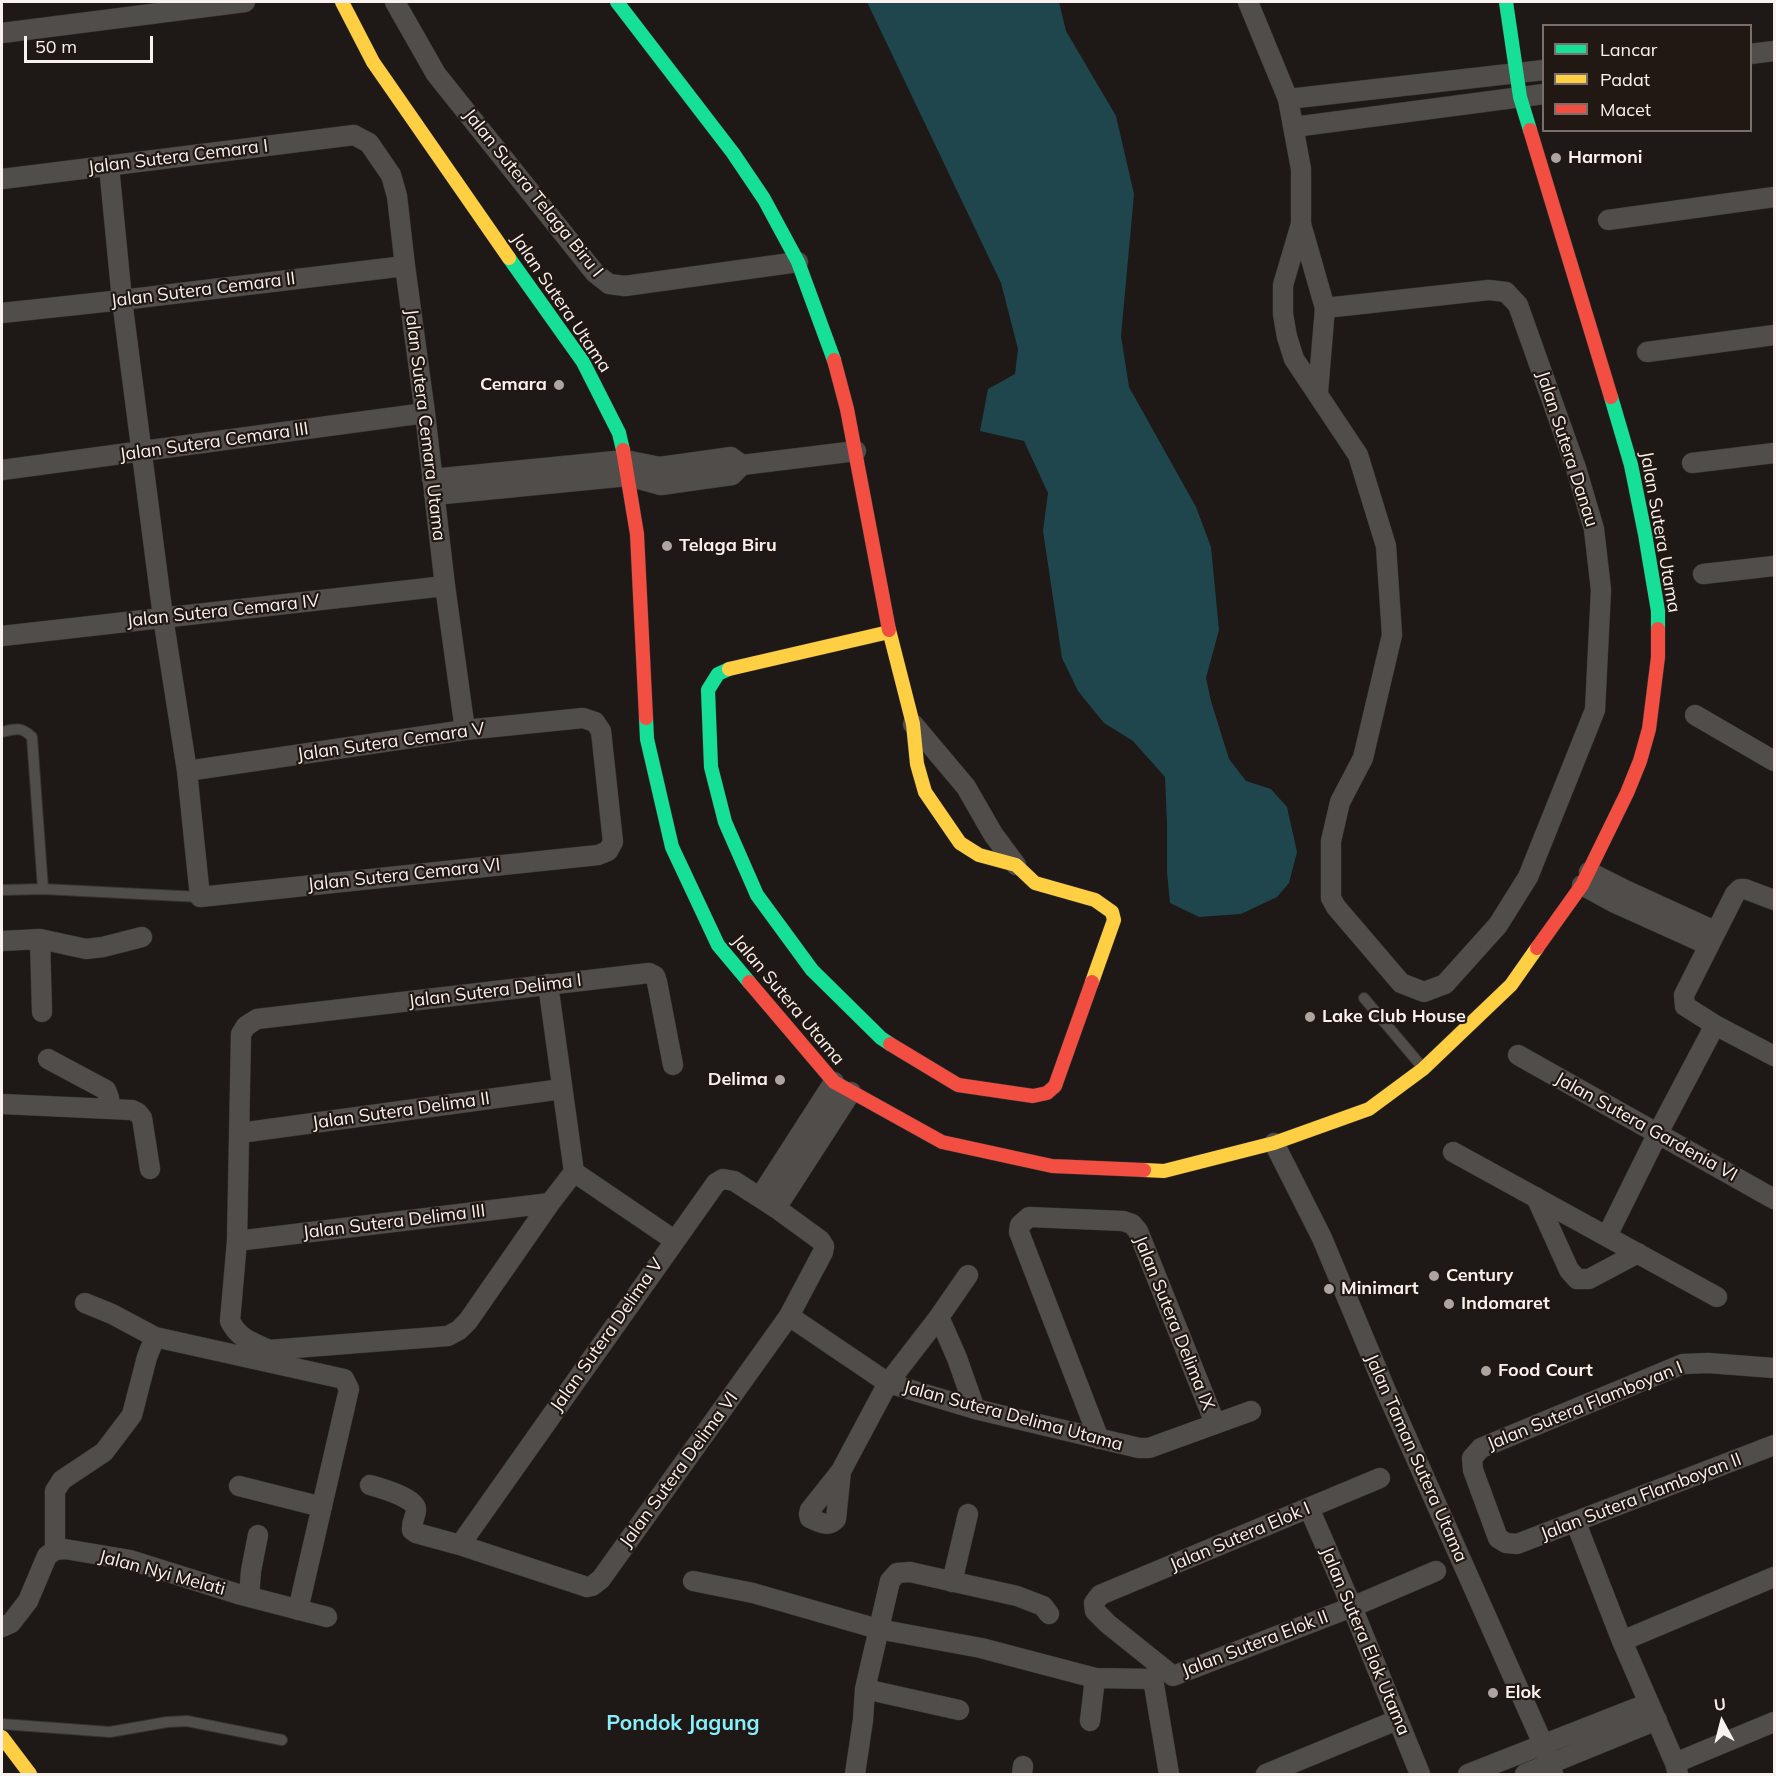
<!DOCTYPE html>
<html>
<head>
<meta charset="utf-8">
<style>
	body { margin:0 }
	#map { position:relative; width:1776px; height:1776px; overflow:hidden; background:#1e1916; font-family:Mulish,sans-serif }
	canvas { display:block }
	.frame { position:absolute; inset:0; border:3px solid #f8f1ed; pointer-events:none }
	.legend { position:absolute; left:1542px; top:24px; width:210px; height:108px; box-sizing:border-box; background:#221813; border:2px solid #786f6a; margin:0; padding:8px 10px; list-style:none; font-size:18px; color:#f8f1ed }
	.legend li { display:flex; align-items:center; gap:12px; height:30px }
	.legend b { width:30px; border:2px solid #786f6a }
	.north { position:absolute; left:1692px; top:1692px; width:60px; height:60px; -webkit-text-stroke:4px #221813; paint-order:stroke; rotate:353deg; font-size:16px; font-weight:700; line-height:24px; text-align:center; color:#f8f1ed }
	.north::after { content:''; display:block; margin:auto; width:21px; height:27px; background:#f8f1ed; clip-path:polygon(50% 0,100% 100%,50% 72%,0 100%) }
	.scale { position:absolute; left:24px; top:36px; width:129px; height:27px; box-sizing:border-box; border:3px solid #f8f1ed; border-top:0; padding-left:8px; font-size:18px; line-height:21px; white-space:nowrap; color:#f8f1ed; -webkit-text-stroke:4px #221813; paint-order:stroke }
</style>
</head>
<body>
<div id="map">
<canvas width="1776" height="1776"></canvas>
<div class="frame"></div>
<ul class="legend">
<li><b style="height:8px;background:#16e098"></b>Lancar</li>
<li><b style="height:8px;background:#ffcf43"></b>Padat</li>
<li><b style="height:8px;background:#f24e42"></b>Macet</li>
</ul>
<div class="north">U</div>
<div class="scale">50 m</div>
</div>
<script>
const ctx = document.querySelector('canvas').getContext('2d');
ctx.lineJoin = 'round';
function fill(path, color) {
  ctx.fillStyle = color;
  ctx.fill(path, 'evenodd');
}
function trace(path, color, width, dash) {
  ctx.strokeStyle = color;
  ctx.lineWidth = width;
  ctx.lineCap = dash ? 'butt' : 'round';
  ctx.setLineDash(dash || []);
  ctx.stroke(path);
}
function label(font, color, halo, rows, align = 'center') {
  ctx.font = font + ' Mulish,sans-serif';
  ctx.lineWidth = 4.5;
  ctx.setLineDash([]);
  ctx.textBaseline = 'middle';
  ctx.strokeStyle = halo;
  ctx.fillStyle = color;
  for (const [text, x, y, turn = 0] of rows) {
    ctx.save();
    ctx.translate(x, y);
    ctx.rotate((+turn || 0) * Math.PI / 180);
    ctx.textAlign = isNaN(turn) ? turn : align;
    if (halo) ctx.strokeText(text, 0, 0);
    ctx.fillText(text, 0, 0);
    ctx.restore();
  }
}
const water = new Path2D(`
	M 867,2 L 1059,2 L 1066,31 L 1116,116 L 1134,194 L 1121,336 L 1129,387 L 1196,507 L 1211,547 L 1219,630 L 1206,678 L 1211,701 L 1229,759 L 1246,781 L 1271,789 L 1287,807 L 1297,852 L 1289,883 L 1277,897 L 1241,914 L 1199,917 L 1170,903 L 1167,872 L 1167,822 L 1165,777 L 1133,741 L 1104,723 L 1078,691 L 1062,658 L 1043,531 L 1048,493 L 1024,441 L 980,431 L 988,389 L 1015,374 L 1018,349 L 1001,283 Z`);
const lane = new Path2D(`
	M 2,732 C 15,729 21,726 32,737 L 43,889
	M 2,890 L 43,889 L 200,897
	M 1364,998 L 1423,1068
	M 2,1724 L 110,1732 L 167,1722 L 187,1721 L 282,1740`);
const street = new Path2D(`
	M 395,2 L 436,74 L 595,273 L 609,284 L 625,286 L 798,262
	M 1248,2 L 1288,99 L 1301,169 L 1301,224 L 1283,285 L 1283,314 L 1287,337 L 1294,359 L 1358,455 L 1386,546 L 1392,635 L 1363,758 L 1340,802 L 1331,841 L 1331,898 L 1336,907 L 1401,983 L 1424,992 L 1445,984 L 1498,925 L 1528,877 L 1595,710 L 1601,590 L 1594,529 L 1576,468 L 1518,305 L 1506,292 L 1489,290 L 1325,308
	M 2,33 L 245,2
	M 1750,54 L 1774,51
	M 1288,99 L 1544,70
	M 1294,127 L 1544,94
	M 109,166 L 122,300 L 163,617 L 187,771 L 200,897 L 598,855 L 608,851 L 613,842 L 601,731 L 595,722 L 583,718 L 465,730 L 187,771
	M 2,179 L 354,135 L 369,143 L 391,175 L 397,196 L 405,266 L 425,413 L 445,586 L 465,730
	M 1608,220 L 1774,197
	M 1301,224 L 1325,308 L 1318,392
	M 2,313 L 122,300 L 405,266
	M 1647,352 L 1774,335
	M 1692,463 L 1774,453
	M 2,470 L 425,413
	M 432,479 L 625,460 L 660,467 L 731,457 L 742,465
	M 434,495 L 628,476 L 661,485 L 732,475 L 742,465 L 856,451
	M 1703,574 L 1774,566
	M 2,636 L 445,586
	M 1695,715 L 1774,761
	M 913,724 L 966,787 L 993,834 L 1016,865
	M 1589,872 L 1623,889 L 1715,931
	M 1582,885 L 1615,903 L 1708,945
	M 1774,900 L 1745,889 L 1740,889 L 1735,894 L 1684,995 L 1685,1006 L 1715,1025 L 1774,1056
	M 40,939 L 42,1012
	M 2,941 L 40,939 L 86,949 L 103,947 L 142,937
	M 548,984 L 574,1172 L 674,1240
	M 1518,1055 L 1774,1199
	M 48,1059 L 106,1090 L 109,1098 L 110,1109
	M 2,1104 L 132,1110 L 138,1113 L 142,1118 L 150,1169
	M 240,1133 L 562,1089
	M 1274,1143 L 1322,1238 L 1386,1391 L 1543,1744 L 1553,1774
	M 1453,1152 L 1717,1297
	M 574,1172 L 550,1203 L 468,1321 L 459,1330 L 448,1336 L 269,1350 C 252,1342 239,1339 230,1321 L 237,1241 L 241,1034 L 246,1026 L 257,1019 L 649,973 L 655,976 L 657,982 L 673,1065
	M 760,1197 L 834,1082
	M 1536,1197 L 1569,1270 L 1577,1279 L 1589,1279 L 1638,1253
	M 776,1208 L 851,1092
	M 1607,1236 L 1658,1133 L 1715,1025
	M 237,1241 L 550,1203
	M 85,1303 L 112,1314 L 155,1337 L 344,1379 L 349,1389 L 298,1610
	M 789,1316 L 888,1383 L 975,1409 L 1139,1448 L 1149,1448 L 1251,1411
	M 939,1317 L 957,1358 L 975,1409
	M 1774,1368 L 1708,1363 L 1683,1364 L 1481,1448 L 1472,1458 L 1473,1470 L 1498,1538 L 1506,1543 L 1517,1544 L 1774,1445
	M 1099,1439 L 1019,1232 L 1020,1225 L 1029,1217 L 1123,1221 L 1132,1224 L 1138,1231 L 1215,1423
	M 841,1471 L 836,1519 C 828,1528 819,1522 810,1518 L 809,1514 L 810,1510 L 841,1471 L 888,1383 L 939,1317 L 968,1275
	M 1380,1478 L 1100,1595 L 1094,1603 L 1095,1611 L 1108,1624 L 1173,1676 L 1352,1607 L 1436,1571
	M 370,1485 C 380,1488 417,1498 416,1510 C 416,1517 411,1521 412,1530 L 416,1533 L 460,1545 L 587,1587 L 592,1586 L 601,1579 L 789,1316 L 823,1252 L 824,1246 L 820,1240 L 776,1208 L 734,1181 L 723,1179 L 716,1183 L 460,1545
	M 239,1486 L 322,1507
	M 1309,1508 L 1352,1607 L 1420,1774
	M 1576,1523 L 1622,1641 L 1675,1763 L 1678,1774
	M 55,1550 L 55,1491 L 62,1480 L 104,1452 L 132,1415 L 147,1357 L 155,1337
	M 693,1581 L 753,1593 L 878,1629 L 981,1648 L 1095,1678 L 1153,1679 L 1169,1774
	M 952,1582 L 968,1514
	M 249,1597 L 251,1571 L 258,1535
	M 2,1627 L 11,1623 L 28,1601 L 47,1556 L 55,1550 L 65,1549 L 130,1560 L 238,1594 L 327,1617
	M 1622,1641 L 1774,1577
	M 865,1689 L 959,1710
	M 1090,1721 L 1095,1678
	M 1675,1763 L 1774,1722
	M 855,1774 L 863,1720 L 865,1689 L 890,1581 L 897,1573 L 910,1572 L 1017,1596 L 1043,1606 L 1049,1614
	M 1022,1774 L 1023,1766
	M 1266,1774 L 1397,1720
	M 1468,1774 L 1649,1703
	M 1525,1774 L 1657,1720`);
const fast = new Path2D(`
	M 617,2 L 733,153 L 764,199 L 798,262 L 834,360
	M 1506,2 L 1520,97 L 1530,130
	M 509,258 L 583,362 L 619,433 L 623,450
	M 1611,397 L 1631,465 L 1645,534 L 1658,611 L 1658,629
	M 729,669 L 718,674 L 708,690 L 711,767 L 725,822 L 757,895 L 812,970 L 881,1038 L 890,1044
	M 646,718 L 647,739 L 672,847 L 718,945 L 749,982`);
const slow = new Path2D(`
	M 342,2 L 373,62 L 509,258
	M 889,630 L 913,724 L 917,764 L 925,792 L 960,843 L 979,855 L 1016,865 L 1035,883 L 1095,900 L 1112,912 L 1114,920 L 1092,982
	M 729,669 L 889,632
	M 1144,1170 L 1164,1171 L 1274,1143 L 1369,1109 L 1423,1069 L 1511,985 L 1537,948
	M 2,1737 L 30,1774`);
const jam = new Path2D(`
	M 1530,130 L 1611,397
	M 834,360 L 847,409 L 889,630
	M 623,450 L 637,534 L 646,718
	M 1537,948 L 1582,885 L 1627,793 L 1640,761 L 1649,729 L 1658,657 L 1658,629
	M 749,982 L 834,1082 L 942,1142 L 1052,1166 L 1144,1170
	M 890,1044 L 958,1085 L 1033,1096 L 1047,1093 L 1055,1086 L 1092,982`);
const markers = [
	[1556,158,6,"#aca5a2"],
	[559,385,6,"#aca5a2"],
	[667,546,6,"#aca5a2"],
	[1310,1017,6,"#aca5a2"],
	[780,1080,6,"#aca5a2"],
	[1434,1276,6,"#aca5a2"],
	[1329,1289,6,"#aca5a2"],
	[1449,1304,6,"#aca5a2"],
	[1486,1371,6,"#aca5a2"],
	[1493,1693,6,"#aca5a2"]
];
const streetNames = [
	["Jalan Sutera Cemara I",178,157,-7],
	["Jalan Sutera Telaga Biru I",533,193,51],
	["Jalan Sutera Cemara II",203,290,-7],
	["Jalan Sutera Utama",561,303,56],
	["Jalan Sutera Cemara Utama",425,425,83],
	["Jalan Sutera Cemara III",214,442,-8],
	["Jalan Sutera Danau",1567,449,72],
	["Jalan Sutera Utama",1660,532,80],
	["Jalan Sutera Cemara IV",223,611,-6],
	["Jalan Sutera Cemara V",391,742,-8],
	["Jalan Sutera Cemara VI",404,875,-6],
	["Jalan Sutera Delima I",495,991,-7],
	["Jalan Sutera Utama",788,1000,50],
	["Jalan Sutera Delima II",401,1111,-8],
	["Jalan Sutera Gardenia VI",1646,1127,29],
	["Jalan Sutera Delima III",394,1222,-7],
	["Jalan Sutera Delima IX",1174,1323,68],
	["Jalan Sutera Delima V",607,1335,-55],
	["Jalan Sutera Flamboyan I",1585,1406,-22],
	["Jalan Sutera Delima Utama",1013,1416,15],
	["Jalan Taman Sutera Utama",1416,1458,66],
	["Jalan Sutera Delima VI",679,1470,-54],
	["Jalan Sutera Flamboyan II",1641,1497,-21],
	["Jalan Sutera Elok I",1240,1537,-23],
	["Jalan Nyi Melati",162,1573,15],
	["Jalan Sutera Elok Utama",1365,1641,67],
	["Jalan Sutera Elok II",1255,1644,-21]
];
const poiNames = [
	["Harmoni",1568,158],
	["Cemara",547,385,"right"],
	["Telaga Biru",679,546],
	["Lake Club House",1322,1017],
	["Delima",768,1080,"right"],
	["Century",1446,1276],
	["Minimart",1341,1289],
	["Indomaret",1461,1304],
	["Food Court",1498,1371],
	["Elok",1505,1693]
];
const quarterNames = [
	["Pondok Jagung",683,1724]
];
fill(water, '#1e464c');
trace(lane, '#373331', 12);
trace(street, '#373331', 21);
trace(fast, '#373331', 15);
trace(slow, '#373331', 15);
trace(jam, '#373331', 15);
trace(lane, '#514d4b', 10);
trace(street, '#514d4b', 20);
trace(fast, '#16e098', 14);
trace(slow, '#ffcf43', 14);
trace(jam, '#f24e42', 14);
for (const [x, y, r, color] of markers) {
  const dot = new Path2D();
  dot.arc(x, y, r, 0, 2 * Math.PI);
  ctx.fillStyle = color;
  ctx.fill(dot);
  trace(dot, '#221813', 2);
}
label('18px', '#f8f1ed', '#221813', streetNames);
label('bold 18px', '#f8f1ed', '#221813', poiNames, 'left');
label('bold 21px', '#85effd', '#221813', quarterNames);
</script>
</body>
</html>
